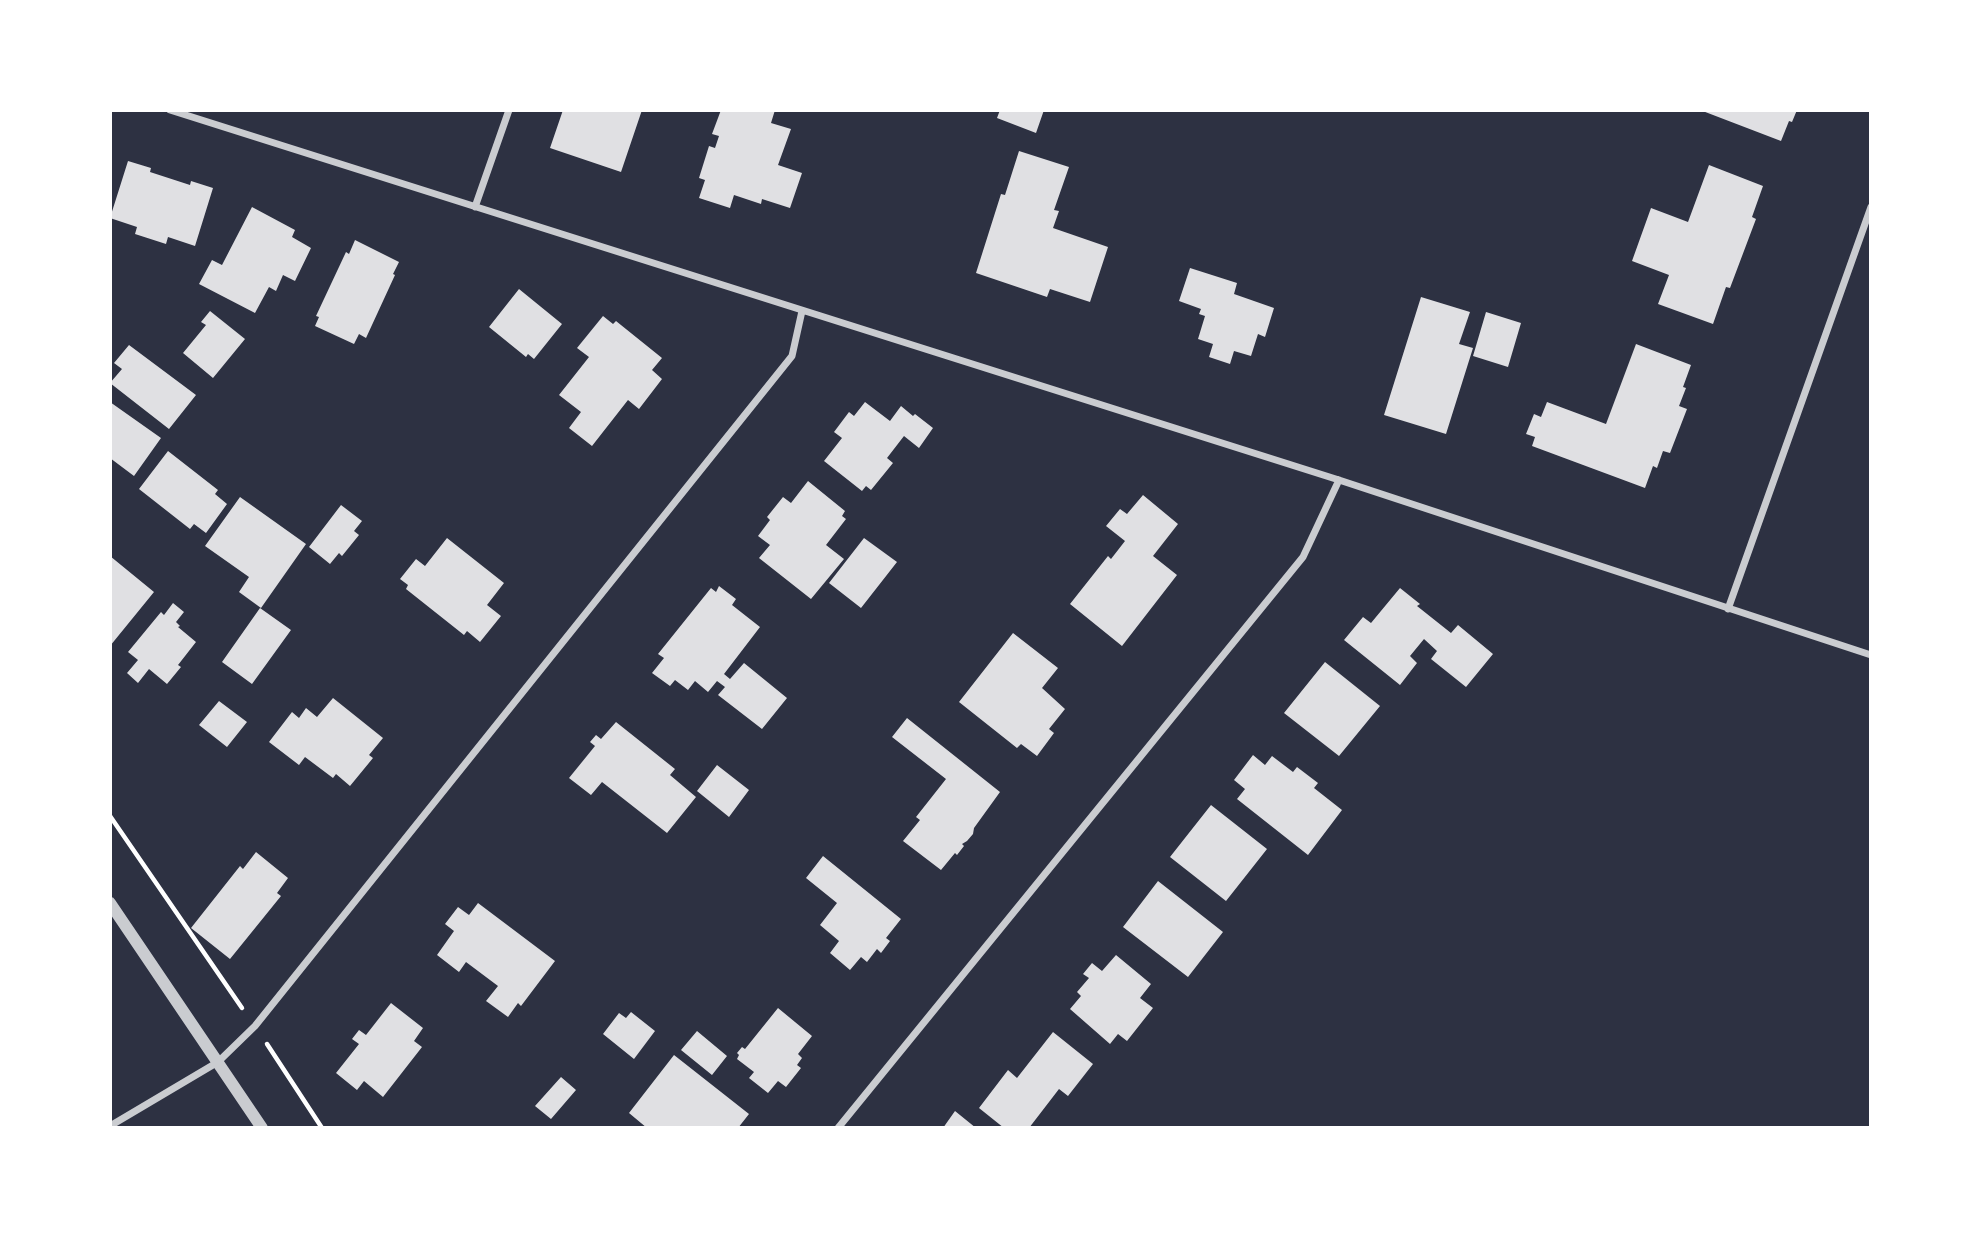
<!DOCTYPE html>
<html>
<head>
<meta charset="utf-8">
<style>
	body { margin:0 }
	#map { position:relative; width:1981px; height:1238px; overflow:hidden; background:#2d3142; font-family:Mulish,sans-serif }
	canvas { display:block }
	.frame { position:absolute; inset:0; border:112px solid #fff; pointer-events:none }
</style>
</head>
<body>
<div id="map">
<canvas width="1981" height="1238"></canvas>
<div class="frame"></div>
</div>
<script>
const ctx = document.querySelector('canvas').getContext('2d');
ctx.lineJoin = 'round';
function fill(path, color) {
  ctx.fillStyle = color;
  ctx.fill(path, 'evenodd');
}
function trace(path, color, width, dash) {
  ctx.strokeStyle = color;
  ctx.lineWidth = width;
  ctx.lineCap = dash ? 'butt' : 'round';
  ctx.setLineDash(dash || []);
  ctx.stroke(path);
}
const building = new Path2D(`
	M 563,110 L 642,110 L 621,172 L 550,148 Z
	M 721,110 L 775,110 L 771,123 L 791,129 L 778,165 L 802,173 L 790,208 L 762,199 L 761,204 L 734,195 L 730,208 L 699,198 L 705,180 L 699,178 L 709,146 L 715,148 L 719,136 L 712,134 Z
	M 1000,110 L 1044,110 L 1036,133 L 997,118 Z
	M 1700,110 L 1797,110 L 1792,122 L 1789,121 L 1781,141 Z
	M 1019,151 L 1069,167 L 1054,210 L 1059,211 L 1053,228 L 1108,247 L 1090,302 L 1050,289 L 1047,297 L 976,273 L 1001,194 L 1005,195 Z
	M 128,161 L 151,168 L 150,172 L 190,185 L 191,181 L 213,188 L 195,246 L 168,237 L 166,244 L 135,234 L 137,227 L 110,218 Z
	M 1709,165 L 1763,186 L 1752,217 L 1756,219 L 1730,288 L 1726,287 L 1713,324 L 1658,304 L 1669,275 L 1632,261 L 1651,208 L 1688,222 Z
	M 252,207 L 295,230 L 292,237 L 311,248 L 295,281 L 283,275 L 276,291 L 269,287 L 255,313 L 199,284 L 212,260 L 222,265 Z
	M 355,240 L 399,262 L 393,274 L 395,275 L 366,338 L 359,334 L 354,344 L 315,326 L 319,317 L 316,316 L 346,252 L 349,254 Z
	M 1190,268 L 1237,283 L 1234,294 L 1274,308 L 1265,337 L 1258,334 L 1251,356 L 1234,351 L 1230,364 L 1209,357 L 1213,344 L 1198,339 L 1205,316 L 1199,314 L 1201,309 L 1179,301 Z
	M 519,289 L 562,324 L 534,359 L 528,354 L 526,357 L 489,327 Z
	M 1421,297 L 1470,312 L 1459,344 L 1473,348 L 1446,434 L 1384,415 Z
	M 210,311 L 245,339 L 213,378 L 183,353 L 206,325 L 201,322 Z
	M 1486,312 L 1521,323 L 1508,367 L 1473,356 Z
	M 603,316 L 613,324 L 616,321 L 662,358 L 652,370 L 662,379 L 639,409 L 628,400 L 592,446 L 569,428 L 581,412 L 559,395 L 589,357 L 577,348 Z
	M 1636,344 L 1691,365 L 1683,387 L 1686,388 L 1679,406 L 1687,409 L 1670,453 L 1663,451 L 1657,468 L 1653,466 L 1645,488 L 1532,446 L 1535,437 L 1526,434 L 1534,414 L 1541,417 L 1547,402 L 1606,424 Z
	M 129,345 L 196,395 L 169,429 L 110,383 L 122,369 L 114,363 Z
	M 110,402 L 161,438 L 134,476 L 110,458 Z
	M 865,402 L 890,421 L 901,406 L 913,416 L 915,414 L 933,428 L 919,448 L 904,436 L 887,458 L 893,463 L 871,490 L 866,486 L 862,491 L 824,461 L 842,438 L 834,432 L 849,412 L 854,416 Z
	M 168,451 L 218,490 L 215,494 L 227,504 L 206,533 L 194,524 L 190,529 L 139,489 Z
	M 808,481 L 845,511 L 842,516 L 846,519 L 826,545 L 844,559 L 811,599 L 759,558 L 770,545 L 758,536 L 770,520 L 767,517 L 783,497 L 791,503 Z
	M 1143,495 L 1178,524 L 1153,556 L 1177,575 L 1122,646 L 1070,604 L 1108,556 L 1111,559 L 1125,541 L 1106,526 L 1120,509 L 1127,514 Z
	M 240,497 L 306,544 L 261,608 L 239,592 L 249,577 L 205,546 Z
	M 341,505 L 362,521 L 354,531 L 359,535 L 342,556 L 339,553 L 330,564 L 309,547 Z
	M 447,538 L 504,583 L 487,605 L 501,616 L 480,642 L 467,631 L 464,635 L 406,589 L 408,585 L 400,579 L 416,559 L 425,566 Z
	M 864,538 L 897,562 L 861,608 L 829,583 Z
	M 110,556 L 154,592 L 110,646 Z
	M 719,586 L 736,599 L 732,605 L 760,627 L 724,674 L 730,679 L 744,663 L 787,698 L 762,729 L 718,695 L 725,687 L 717,681 L 708,692 L 695,681 L 688,690 L 675,680 L 670,686 L 652,673 L 664,658 L 658,654 L 711,588 L 716,592 Z
	M 1400,588 L 1420,604 L 1417,606 L 1451,633 L 1458,625 L 1493,654 L 1466,687 L 1431,659 L 1437,651 L 1424,639 L 1410,656 L 1417,663 L 1400,685 L 1344,640 L 1363,617 L 1371,623 Z
	M 173,603 L 184,612 L 176,622 L 180,626 L 178,627 L 196,642 L 178,665 L 181,667 L 167,684 L 149,669 L 138,683 L 127,673 L 138,660 L 128,652 L 161,612 L 164,615 Z
	M 260,608 L 291,630 L 252,684 L 222,662 Z
	M 1013,633 L 1058,668 L 1042,688 L 1065,709 L 1049,729 L 1054,733 L 1037,756 L 1021,744 L 1017,748 L 959,702 Z
	M 1325,662 L 1380,706 L 1339,756 L 1284,713 Z
	M 333,698 L 383,738 L 369,755 L 373,758 L 350,786 L 336,774 L 333,778 L 305,757 L 299,765 L 269,742 L 292,712 L 299,718 L 306,708 L 317,717 Z
	M 219,701 L 247,722 L 227,747 L 199,725 Z
	M 907,718 L 1000,792 L 974,828 L 973,834 L 967,841 L 962,844 L 964,846 L 957,855 L 955,853 L 941,870 L 903,841 L 920,820 L 916,817 L 946,779 L 892,737 Z
	M 616,722 L 675,769 L 670,775 L 696,797 L 667,833 L 602,782 L 591,795 L 569,778 L 595,746 L 590,742 L 596,735 L 601,739 Z
	M 1253,755 L 1265,765 L 1272,756 L 1293,772 L 1297,767 L 1318,783 L 1314,788 L 1342,810 L 1308,855 L 1237,799 L 1245,789 L 1234,780 Z
	M 717,765 L 749,790 L 729,817 L 697,791 Z
	M 1211,805 L 1267,849 L 1226,901 L 1170,857 Z
	M 256,852 L 288,878 L 277,893 L 281,896 L 230,959 L 191,928 L 240,866 L 243,869 Z
	M 823,856 L 901,919 L 886,938 L 890,941 L 881,953 L 877,949 L 867,962 L 861,957 L 850,970 L 830,953 L 839,941 L 820,925 L 837,903 L 806,878 Z
	M 1158,881 L 1223,932 L 1188,977 L 1123,927 Z
	M 478,903 L 555,961 L 521,1006 L 518,1003 L 508,1017 L 486,1001 L 498,986 L 466,962 L 459,972 L 437,955 L 454,931 L 445,924 L 458,907 L 469,915 Z
	M 1116,955 L 1151,984 L 1140,998 L 1153,1008 L 1127,1041 L 1118,1034 L 1110,1044 L 1070,1009 L 1081,996 L 1077,992 L 1089,978 L 1083,974 L 1092,963 L 1102,971 Z
	M 391,1003 L 423,1028 L 414,1041 L 422,1047 L 383,1097 L 364,1081 L 357,1090 L 336,1073 L 359,1044 L 352,1039 L 359,1030 L 366,1035 Z
	M 778,1008 L 812,1036 L 798,1054 L 802,1058 L 797,1065 L 801,1068 L 786,1087 L 778,1081 L 768,1093 L 749,1078 L 754,1072 L 737,1059 L 739,1055 L 737,1053 L 742,1047 L 745,1049 Z
	M 631,1012 L 655,1031 L 634,1059 L 603,1034 L 619,1013 L 626,1018 Z
	M 697,1031 L 727,1056 L 712,1075 L 681,1050 Z
	M 1053,1032 L 1093,1064 L 1068,1096 L 1059,1089 L 1029,1128 L 1004,1128 L 979,1108 L 1008,1070 L 1017,1078 Z
	M 674,1055 L 749,1114 L 738,1128 L 647,1128 L 629,1113 Z
	M 561,1077 L 576,1090 L 551,1119 L 535,1106 Z
	M 955,1111 L 976,1128 L 943,1128 Z`);
const path = new Path2D(`
	M 110,816 L 242,1008
	M 267,1044 L 322,1128`);
const minor = new Path2D(`
	M 170,110 L 1339,480 L 1871,655
	M 475,207 L 509,110
	M 1728,609 L 1871,207
	M 110,1126 L 218,1062 L 255,1026 L 792,356 L 802,311
	M 838,1128 L 1303,557 L 1339,480`);
const tertiary = new Path2D(`
	M 110,903 L 262,1128`);
fill(building, '#e0e0e3');
trace(path, '#fff', 4.5);
trace(minor, '#caccd0', 7);
trace(tertiary, '#caccd0', 12);
</script>
</body>
</html>
